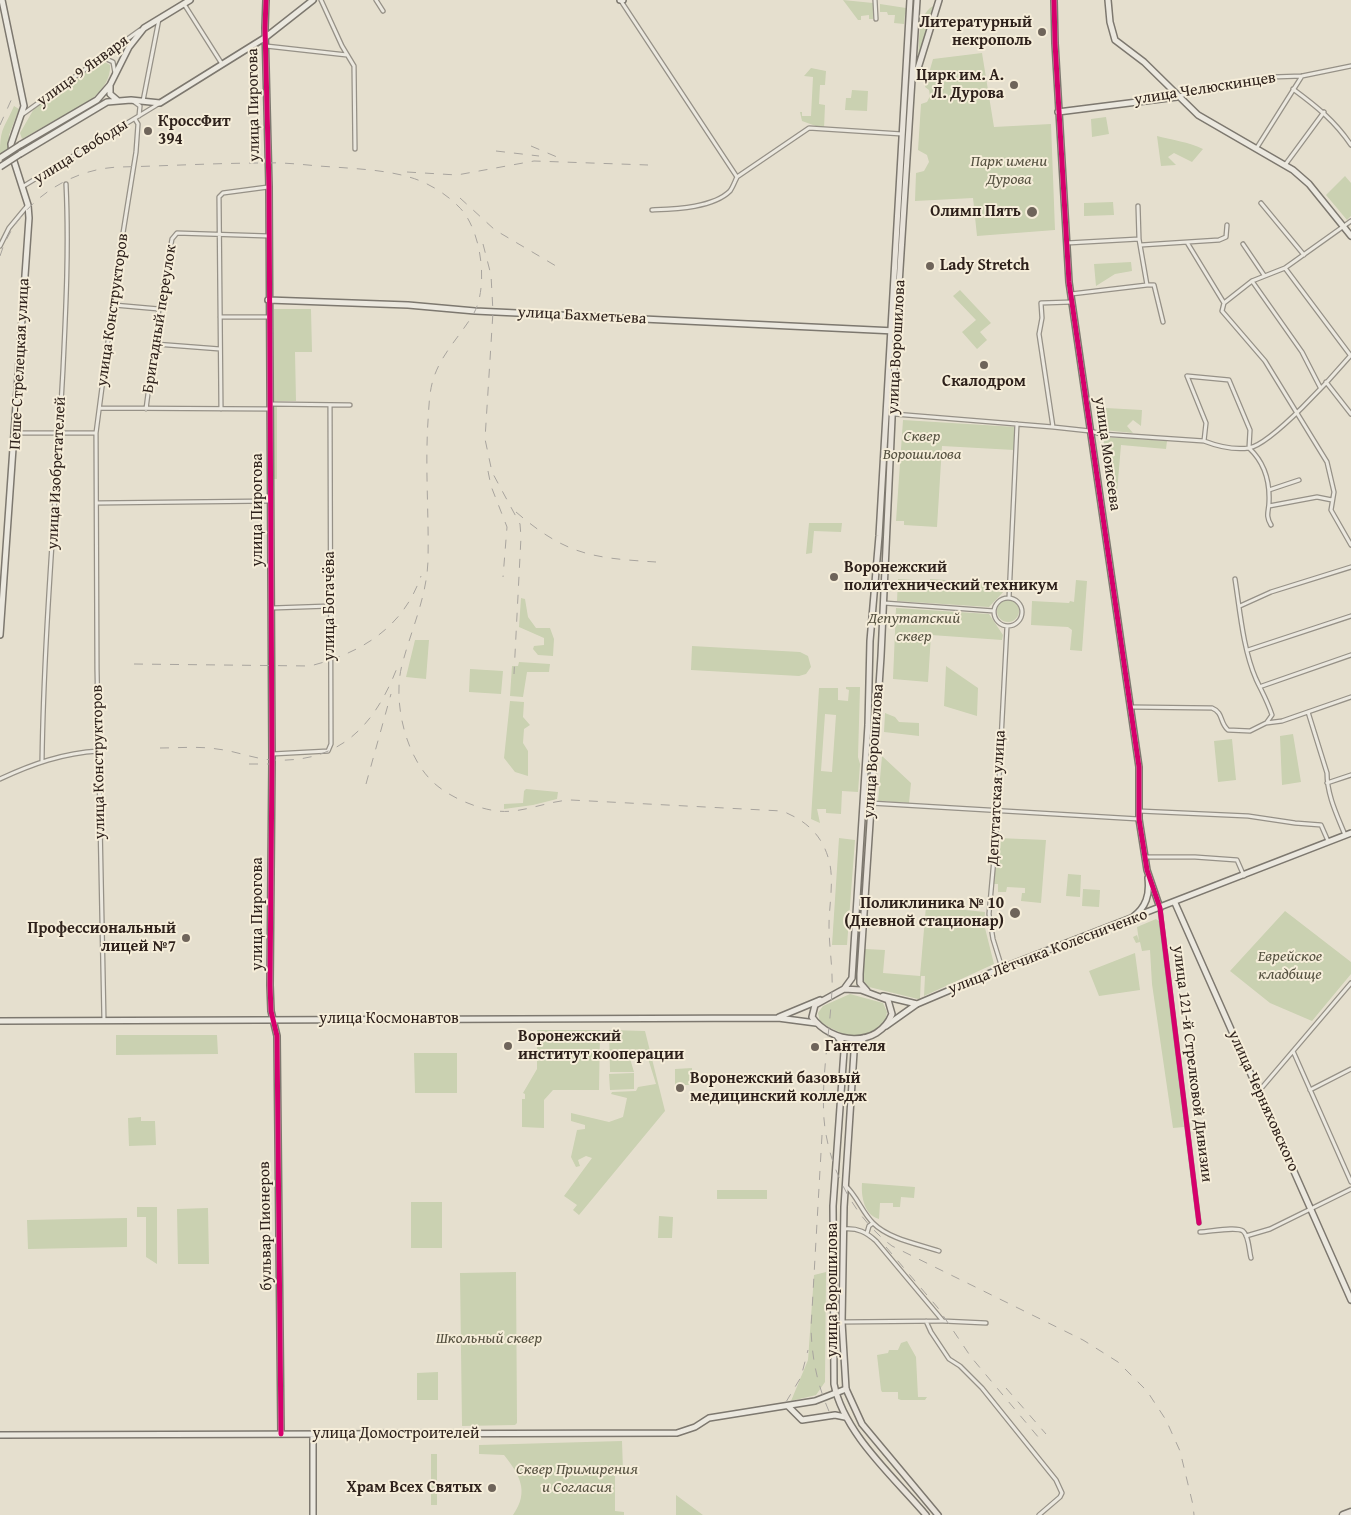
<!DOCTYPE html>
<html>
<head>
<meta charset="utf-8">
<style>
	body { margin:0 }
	canvas { display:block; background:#e5dfce }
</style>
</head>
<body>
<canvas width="1351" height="1515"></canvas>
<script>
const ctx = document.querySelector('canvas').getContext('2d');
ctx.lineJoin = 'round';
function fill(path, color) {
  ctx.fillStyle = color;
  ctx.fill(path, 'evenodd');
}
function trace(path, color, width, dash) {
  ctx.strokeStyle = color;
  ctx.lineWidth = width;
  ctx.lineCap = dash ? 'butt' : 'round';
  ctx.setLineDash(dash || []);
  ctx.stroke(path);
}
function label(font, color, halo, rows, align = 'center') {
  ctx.font = font + ' "Gentium Book Plus",serif';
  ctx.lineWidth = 4;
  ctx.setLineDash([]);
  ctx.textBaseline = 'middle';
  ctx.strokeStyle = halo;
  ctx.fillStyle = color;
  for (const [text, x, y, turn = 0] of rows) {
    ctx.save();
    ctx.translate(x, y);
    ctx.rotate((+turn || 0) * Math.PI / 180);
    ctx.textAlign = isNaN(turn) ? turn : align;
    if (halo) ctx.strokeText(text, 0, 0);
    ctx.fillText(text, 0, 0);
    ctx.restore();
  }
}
const green = new Path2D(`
	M 843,0 L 873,3 L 873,19 L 869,19 L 869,15 L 861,16 L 861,20 L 858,20 Z
	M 880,4 L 906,8 L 908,14 L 905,14 L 904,24 L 894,23 L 895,15 L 888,15 L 887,12 L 880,12 Z
	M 933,6 L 933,14 L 918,60 C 920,43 916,16 933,6 Z
	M 982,53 L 994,127 L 1051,124 L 1055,230 L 977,236 L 973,198 L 915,201 L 916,173 L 924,171 L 929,162 L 927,155 L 918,150 L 921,104 L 927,102 L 930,96 L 929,90 L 925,87 L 933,59 Z
	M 103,61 L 110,65 C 111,79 102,90 92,99 L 22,139 L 20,133 L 35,107 Z
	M 811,68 L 826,71 L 825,85 L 820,85 L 819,104 L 825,105 L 824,129 L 802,121 L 800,112 L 802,112 L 802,116 L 811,116 L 813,77 L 804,76 Z
	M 852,90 L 868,91 L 867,111 L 845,110 L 846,98 L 851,98 Z
	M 14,106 L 19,109 L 9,135 L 9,149 L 0,155 C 0,127 4,129 14,106 Z
	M 1106,117 L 1109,134 L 1092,137 L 1091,119 Z
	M 1157,136 C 1173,140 1188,142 1203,149 L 1192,162 L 1174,153 L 1168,157 L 1176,165 L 1161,166 Z
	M 1345,176 L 1351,183 L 1351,216 L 1347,220 L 1326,195 Z
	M 1113,202 L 1114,215 L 1084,216 L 1084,203 Z
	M 1131,262 L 1132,271 L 1115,274 L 1096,286 L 1094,264 Z
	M 960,290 L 991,323 L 980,332 L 987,340 L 977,349 L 962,332 L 976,320 L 953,296 Z
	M 274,309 L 311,309 L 312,352 L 295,352 L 296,401 L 274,401 Z
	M 274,406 L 277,406 L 277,479 L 273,479 Z
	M 1106,408 L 1142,410 L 1141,426 L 1133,420 L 1127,426 L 1133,433 L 1104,430 Z
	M 903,420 L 1016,427 L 1014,450 L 942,446 L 937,527 L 904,525 L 904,521 L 896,521 Z
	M 1103,437 L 1167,441 L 1166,449 L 1121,445 L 1117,492 L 1111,491 Z
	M 809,523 L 842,523 L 841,532 L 814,531 L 812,553 L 806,554 Z
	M 898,579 L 930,581 L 930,579 L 1008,584 L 1007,588 L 989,607 L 897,601 Z
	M 1076,580 L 1087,581 L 1082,651 L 1070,650 L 1072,630 L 1068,627 L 1031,625 L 1032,601 L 1069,603 L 1070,601 L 1074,602 Z
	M 521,598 L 525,599 L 528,617 L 536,628 L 550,628 L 554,639 L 553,656 L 538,655 L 533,649 L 534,646 L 544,645 L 544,638 L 519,627 Z
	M997 611a11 11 0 1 1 22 0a11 11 0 1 1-22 0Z
	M 896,608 L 989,614 L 1003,635 L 1002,640 L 931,635 L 928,682 L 893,679 Z
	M 415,640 L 429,640 L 426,679 L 406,677 Z
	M 692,646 L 800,652 L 808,656 L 811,667 L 806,674 L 799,676 L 691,670 Z
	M 519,662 L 550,664 L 549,672 L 527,672 L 523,697 L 510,696 L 512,666 L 518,666 Z
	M 946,666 L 978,688 L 977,716 L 944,706 Z
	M 470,669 L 503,671 L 501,694 L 469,692 Z
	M 846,687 L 860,687 L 858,757 L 860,764 L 858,792 L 842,791 L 841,814 L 826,813 L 826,809 L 817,809 L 820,823 L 811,819 L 819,688 L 838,688 L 838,700 L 848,701 L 849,690 L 846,689 ZM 825,714 L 836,715 L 832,772 L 821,771 Z
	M 510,701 L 524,702 L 523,717 L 530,725 L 524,729 L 523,743 L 528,751 L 528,776 L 515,772 L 504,758 Z
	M 885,713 L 895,717 L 899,722 L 919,723 L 919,736 L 884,732 Z
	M 1293,734 L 1301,782 L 1282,785 L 1280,736 Z
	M 1232,739 L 1236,780 L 1218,782 L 1214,741 Z
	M 882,756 L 911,783 L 909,803 L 878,801 Z
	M 526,789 L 558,792 L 557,799 L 533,805 L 504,809 L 504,804 L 523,803 L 524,791 Z
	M 839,838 L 855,840 L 847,945 L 832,945 Z
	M 998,838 L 1046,840 L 1041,903 L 1021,901 L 1022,893 L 1025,893 L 1025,888 L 1007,887 L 1006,892 L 998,892 L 998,884 L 994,884 Z
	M 1068,874 L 1081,875 L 1080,897 L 1066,896 Z
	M 1083,889 L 1100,890 L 1099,907 L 1082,906 Z
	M 926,906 L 985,912 L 984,924 L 994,964 L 924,996 L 925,976 L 921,976 L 920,999 L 918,999 L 869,987 L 862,979 L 865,949 L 885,950 L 883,973 L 920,976 Z
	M 1285,911 L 1351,962 L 1351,974 L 1312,1021 L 1270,1003 L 1230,971 Z
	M 1156,919 L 1160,922 L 1184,1127 L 1173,1128 L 1152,984 L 1150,950 L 1142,951 L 1140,942 L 1136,943 L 1133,937 L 1137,935 L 1139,941 L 1137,927 Z
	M 1135,953 L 1140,990 L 1099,996 L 1089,971 Z
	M 850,994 L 883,1003 L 887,1012 L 885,1022 C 858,1044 847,1037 820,1022 L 818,1013 L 823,1006 Z
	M 537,1030 L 600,1030 L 599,1090 L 553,1090 L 544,1100 L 544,1128 L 522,1127 L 522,1099 L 525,1099 L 525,1094 L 523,1093 L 537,1069 Z
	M 609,1030 L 645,1031 L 665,1111 L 579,1215 L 573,1210 L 577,1205 L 564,1196 L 592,1158 L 586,1156 L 578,1160 L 580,1166 L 576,1167 L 571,1157 L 577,1130 L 585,1129 L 585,1125 L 571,1121 L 571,1113 L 609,1122 L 623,1117 L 627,1098 L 611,1094 L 612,1092 L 636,1091 L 638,1087 L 656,1084 L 645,1049 L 629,1055 L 634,1072 L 610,1072 Z
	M 116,1035 L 217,1035 L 218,1054 L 116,1055 Z
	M 414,1053 L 457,1053 L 457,1093 L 415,1093 Z
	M 692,1068 L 692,1085 L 675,1085 L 675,1069 Z
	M 634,1073 L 634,1089 L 610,1090 L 609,1074 Z
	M 141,1117 L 141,1121 L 155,1121 L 156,1145 L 129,1146 L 128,1118 Z
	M 862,1183 L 915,1187 L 914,1198 L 901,1197 L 900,1207 L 893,1207 L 893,1203 L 880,1203 L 879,1219 C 864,1215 861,1196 862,1183 Z
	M 717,1190 L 767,1190 L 767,1199 L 717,1199 Z
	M 411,1202 L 442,1202 L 442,1248 L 411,1248 Z
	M 137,1207 L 157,1207 L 157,1264 L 146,1257 L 146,1217 L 137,1217 Z
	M 208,1208 L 209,1264 L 178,1264 L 177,1209 Z
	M 659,1216 L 673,1217 L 672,1238 L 658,1238 Z
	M 127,1218 L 127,1247 L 28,1249 L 27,1220 Z
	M 516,1272 L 517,1423 L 515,1425 L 462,1426 L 460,1273 Z
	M 826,1272 L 825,1382 L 816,1395 L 791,1401 L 808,1360 L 814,1275 Z
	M 907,1341 L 916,1357 L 918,1397 L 927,1397 L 925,1400 L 901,1400 L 898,1399 L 898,1392 L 882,1392 L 881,1390 L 877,1355 L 888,1353 L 889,1350 L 898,1350 L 901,1343 Z
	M 438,1372 L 438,1400 L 417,1400 L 417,1373 Z
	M 622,1441 L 623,1471 L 615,1472 L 615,1511 L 624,1512 L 624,1515 L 513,1515 C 530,1491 519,1474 504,1455 L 479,1454 L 479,1445 Z
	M 431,1454 L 437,1454 L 437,1505 L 431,1505 Z
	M 676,1495 L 703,1515 L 676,1515 Z`);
const street = new Path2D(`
	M 321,0 L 342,46 L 354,66 L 355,149
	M 376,0 L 383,11
	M 875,0 L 876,19
	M 621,1 L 737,177
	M 184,4 L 222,64
	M 266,46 L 347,55
	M 102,57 L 113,62 L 115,73
	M 1293,89 C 1316,106 1335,121 1351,145
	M 1178,96 L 1263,81 L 1272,77 L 1302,76 L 1351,66
	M 133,101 L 140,106 L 139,116
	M 143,101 L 159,19
	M 23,114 L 140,30
	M 1256,149 L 1302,76
	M 1285,165 L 1324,112
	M 737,177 L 809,128 L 902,134
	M 22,187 L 160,103
	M 1261,203 L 1304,255
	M 1138,206 L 1139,239
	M 652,210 C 674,209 713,208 730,191 C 733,187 735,181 737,177
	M 1067,243 L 1139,239 L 1147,285 L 1154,285 L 1163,322
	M 1188,244 L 1224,303 L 1222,311 L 1265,361 L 1327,462 L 1334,492 L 1331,510 L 1351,545
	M 1243,244 L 1264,275
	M 1141,245 L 1219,240 L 1226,237 L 1227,225
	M 0,246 L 9,228 L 28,205
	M 1285,268 L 1351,356
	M 1252,281 L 1302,352 L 1320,387
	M 1071,294 L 1147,285
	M 1224,303 L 1252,281 L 1285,268 L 1351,221
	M 114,305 L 159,309
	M 220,317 L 268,317
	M 155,344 L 220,349
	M 1326,382 L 1351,414
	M 270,404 L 350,405
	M 100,408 L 270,409
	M 146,409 L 159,309 L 172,239 L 177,233 L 269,236
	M 221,409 L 219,197 L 223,193 L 268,187
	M 894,414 L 1053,427 L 1090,431 L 1101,434 L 1204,441 C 1217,446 1235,450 1249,448 C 1272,444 1334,375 1351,355
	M 1053,427 L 1039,334 L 1042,318 L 1041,303 L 1072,302
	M 16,433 L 96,433
	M 1204,441 L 1206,423 L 1187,376 L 1229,380 L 1250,430 L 1249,448 C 1264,462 1270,481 1269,502 C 1269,511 1265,515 1271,525
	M 1269,490 L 1299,480
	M 97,503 L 271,501
	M 1269,506 L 1317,497 L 1332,500
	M 1235,579 C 1240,611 1243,649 1256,679 C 1262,692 1267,700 1272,715 L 1267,722
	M 1009,598 L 1017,424
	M994 612a14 14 0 1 1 28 0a14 14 0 1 1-28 0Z
	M 884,603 L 994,611
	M 1240,606 L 1271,592 L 1351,567
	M 272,608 L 330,606
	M 1248,650 L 1351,616
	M 1262,686 L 1351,655
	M 1131,707 L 1212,708 C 1224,713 1219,722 1228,730 L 1250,731 L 1266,723 L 1282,721 L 1351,697
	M 1308,712 L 1327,773 C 1327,795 1337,815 1345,835
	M 272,754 L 328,751 L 331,744 L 330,405
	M 42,761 C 44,630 56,500 63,369 C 66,307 69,246 66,184
	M 0,779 C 32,764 63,753 99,751
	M 1327,783 L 1351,775
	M 870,803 L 1139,819
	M 1139,811 L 1248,816 L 1295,823 L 1321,825 L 1328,841
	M 1146,857 L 1195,857 L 1237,860 L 1244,876
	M 1160,909 L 1199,1223
	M 1002,968 L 993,939 L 989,914 L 996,836 L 1007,626
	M 104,1021 L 97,669 L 96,433 L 119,258 L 136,152 L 138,124 L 135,119
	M 1293,1051 L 1351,1182
	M 1310,1090 L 1351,1069
	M 1259,1091 L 1351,983
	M 845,1185 C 857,1196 862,1212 873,1223 C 889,1239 918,1244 939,1251
	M 844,1229 C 858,1228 866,1232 876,1241 L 943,1321 L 986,1323
	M 1200,1232 C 1209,1232 1236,1226 1243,1231 C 1249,1236 1249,1251 1251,1258
	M 867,1233 L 869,1226 L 873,1223
	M 1246,1236 L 1270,1229 L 1351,1189
	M 926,1321 L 931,1332 L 949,1359 L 960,1366 L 982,1388 L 1056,1480 L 1062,1493 L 1060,1497 L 1039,1515
	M 842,1322 L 942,1321`);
const secondary = new Path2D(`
	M 266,0 L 265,28 L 269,187 L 272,760 L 270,985 L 271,1011 L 277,1036 L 281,1434
	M 620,0 L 623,0
	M 1054,0 L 1055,43 L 1069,282 L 1139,767 L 1139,819 L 1147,870 L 1160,908
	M 1108,0 L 1110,22 L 1115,40 L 1144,62 L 1198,115 L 1293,170 L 1309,184 L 1351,236
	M 110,86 L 110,94 L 117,100
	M 1058,112 L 1177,97
	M 20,145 L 97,100 L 110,85 L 129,47 L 144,28 L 190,0
	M 20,154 L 107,102 L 131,100 L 160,103 L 266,37 L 313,0
	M 268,300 L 408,305 L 475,311 L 895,331
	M 0,635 L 29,218 L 28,205 L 12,155 L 11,144 L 24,106 L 2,0
	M 1175,903 L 1351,1300
	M 1133,917 C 1146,907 1150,895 1148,878
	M 883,996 L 917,1004
	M 779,1017 L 820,1000
	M 0,1021 L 778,1018 L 816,1023
	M 886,1026 L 917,1004 L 1002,968 L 1351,833
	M 788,1406 L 802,1420 L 835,1415 L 845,1417
	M 0,1435 L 677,1433 L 695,1427 L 709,1418 L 815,1401 L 846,1389
	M 313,1435 L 313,1515`);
const primary = new Path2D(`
	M 915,78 L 939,0
	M 844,989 L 852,978 L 854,946 L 868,725 L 870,641 L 879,536 L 910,0
	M 844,989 L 861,990 L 888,1000 L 892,1014 C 878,1049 831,1044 812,1017 L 815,1005 Z
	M 867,991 L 860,983 L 860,974 L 881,656 L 896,332 L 917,0
	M 837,1036 L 843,1044 L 844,1051 L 833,1206 L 834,1384 C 844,1434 894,1477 926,1515
	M 864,1038 L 854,1052 L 844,1207 L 842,1322 L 846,1389 L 862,1424 L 938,1515`);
const highway = new Path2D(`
	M 1343,1515 L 1351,1512`);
const rail = new Path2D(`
	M 0,125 L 13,96
	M 531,146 L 557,157
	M 496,151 L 539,156
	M 407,172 L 457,175 L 534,161 L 648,165
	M 460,198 L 495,230 L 556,266
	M 483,244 L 491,275 L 493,312 L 485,439 L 492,472 L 520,524 L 521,537 L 514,674
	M 0,256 C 15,206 66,169 119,167 C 167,166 216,163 265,163 C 288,162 311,166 334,167 C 359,169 385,170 409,177 C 427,182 445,193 458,206 C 481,227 489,285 474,313 C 461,335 442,353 434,377 C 429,391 429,407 428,421 C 425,468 429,514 428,560 C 427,597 411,630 402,665 C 393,699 404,751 429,778 C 444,795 474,808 497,811 C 522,814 546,801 571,800 L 782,811 C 805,820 821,834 828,857 C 835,878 829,904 829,925 C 829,947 833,968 832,990 C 830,1032 821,1077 824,1119 C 828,1167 853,1217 892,1246 L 1083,1340 L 1118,1362 L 1147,1391 L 1166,1420 L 1180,1451 L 1193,1505 L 1194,1515
	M 488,471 L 491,486 L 507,527 L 503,577
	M 516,512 C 566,555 592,558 656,562
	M 134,664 L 310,666 C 361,653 403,628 421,576
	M 160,748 C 179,748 198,746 217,749 C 236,751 254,759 273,760 C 339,763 374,727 397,668
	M 249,764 L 269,764
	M 366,784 L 391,694
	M 822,1135 L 811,1328 C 812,1361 818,1389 833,1420
	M 886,1247 L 938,1308 L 971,1357 L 1039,1438
	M 1006,1388 L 1046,1434
	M 786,1402 L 801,1377 L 808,1350`);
const secondaryBridge = new Path2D(`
	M 0,158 L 20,145
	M 0,167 L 20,154`);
const cycleway = new Path2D(`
	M 266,0 L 265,28 L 269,187 L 272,760 L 270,985 L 271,1011 L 277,1036 L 281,1434
	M 1054,0 L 1055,43 L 1069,282 L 1139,767 L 1139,819 L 1147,870 L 1160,908 L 1199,1223`);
const markers = [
	[1042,32,5,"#6e645a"],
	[1014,85,5,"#6e645a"],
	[148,131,5,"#6e645a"],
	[1032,212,6,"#6e645a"],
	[930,266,5,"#6e645a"],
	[984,365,5,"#6e645a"],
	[834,577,5,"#6e645a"],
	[1015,913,6,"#6e645a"],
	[186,938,5,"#6e645a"],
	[508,1046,5,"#6e645a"],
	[815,1047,5,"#6e645a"],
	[680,1088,5,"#6e645a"],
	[492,1488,5,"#6e645a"]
];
const poiNames = [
	["Литературный",1032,23],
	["некрополь",1032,41],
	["Цирк им. А.",1004,76],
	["Л. Дурова",1004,94],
	["КроссФит",158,122,"left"],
	["394",158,140,"left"],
	["Олимп Пять",1021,212],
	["Lady Stretch",940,266,"left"],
	["Скалодром",984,382,"center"],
	["Воронежский",844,568,"left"],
	["политехнический техникум",844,586,"left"],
	["Поликлиника № 10",1004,904],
	["(Дневной стационар)",1004,922],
	["Профессиональный",176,929],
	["лицей №7",176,947],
	["Воронежский",518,1037,"left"],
	["институт кооперации",518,1055,"left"],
	["Гантеля",825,1047,"left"],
	["Воронежский базовый",690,1079,"left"],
	["медицинский колледж",690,1097,"left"],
	["Храм Всех Святых",482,1488]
];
const streetNames = [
	["улица 9 Января",83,71,-36],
	["улица Челюскинцев",1205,89,-9],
	["улица Пирогова",254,105,-91],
	["улица Свободы",81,152,-32],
	["улица Конструкторов",113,310,-82],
	["улица Бахметьева",582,316,3],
	["Бригадный переулок",160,319,-81],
	["улица Ворошилова",897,347,-87],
	["Пеше-Стрелецкая улица",20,364,-87],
	["улица Моисеева",1107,454,82],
	["улица Изобретателей",57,473,-87],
	["улица Пирогова",258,510,-90],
	["улица Богачёва",330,606,-90],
	["улица Ворошилова",874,751,-86],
	["улица Конструкторов",99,762,-91],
	["Депутатская улица",997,798,-87],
	["улица Пирогова",258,914,-90],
	["улица Лётчика Колесниченко",1048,952,-21],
	["улица Космонавтов",389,1019],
	["улица 121-й Стрелковой Дивизии",1192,1064,83],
	["улица Черняховского",1263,1101,66],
	["бульвар Пионеров",266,1226,-91],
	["улица Ворошилова",833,1290,-90],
	["улица Домостроителей",396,1434]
];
const parkNames = [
	["Парк имени",1009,162],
	["Дурова",1009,180],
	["Сквер",922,437],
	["Ворошилова",922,455],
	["Депутатский",914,619],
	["сквер",914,637],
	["Еврейское",1290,957],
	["кладбище",1290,975],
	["Школьный сквер",489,1339],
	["Сквер Примирения",577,1470],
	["и Согласия",577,1488]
];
fill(green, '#cad1b1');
trace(street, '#969187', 5.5);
trace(secondary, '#7d786f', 8);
trace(primary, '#7d786f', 8);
trace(highway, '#7d786f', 9);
trace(street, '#ebe8df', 3);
trace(secondary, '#ebe8df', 5);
trace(primary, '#e8e3da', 5);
trace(highway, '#e8e3da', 6);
trace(rail, '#a8a49e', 1, [9, 9]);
trace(secondaryBridge, '#7d786f', 8, []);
trace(secondaryBridge, '#ebe8df', 5);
trace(cycleway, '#d6006c', 5);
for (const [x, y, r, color] of markers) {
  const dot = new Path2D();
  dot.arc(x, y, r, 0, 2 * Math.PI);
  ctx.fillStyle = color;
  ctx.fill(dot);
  trace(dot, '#f5edd9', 2);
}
label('bold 16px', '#2e211b', '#f5edd9', poiNames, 'right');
label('16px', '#2e211b', '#f5edd9', streetNames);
label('italic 16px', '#565241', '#f5edd9', parkNames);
</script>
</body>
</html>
